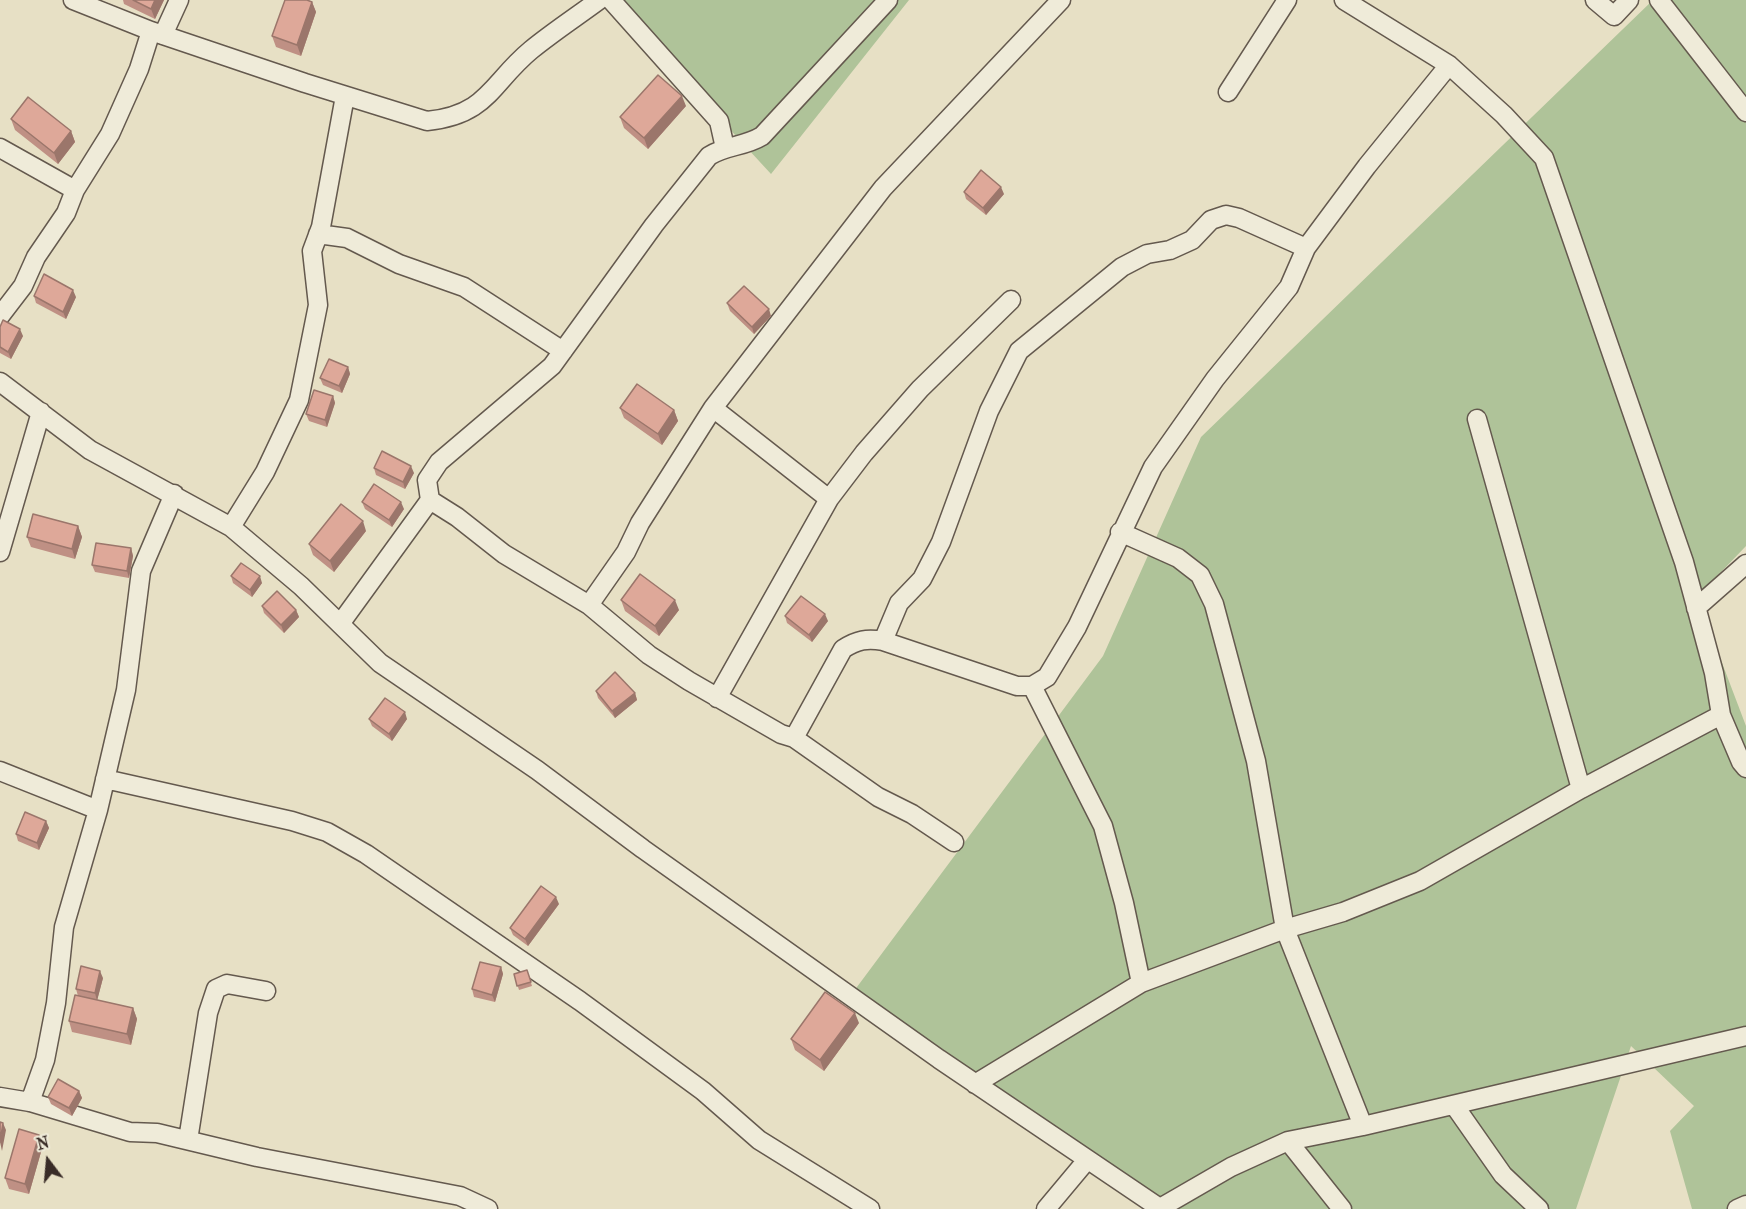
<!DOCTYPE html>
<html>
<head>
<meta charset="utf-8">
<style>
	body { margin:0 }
	#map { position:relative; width:1746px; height:1209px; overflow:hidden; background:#e7e0c5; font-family:"IM FELL French Canon",serif }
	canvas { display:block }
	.north { position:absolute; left:18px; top:1131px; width:60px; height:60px; -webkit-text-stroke:4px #efebd9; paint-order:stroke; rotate:344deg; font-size:16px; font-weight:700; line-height:24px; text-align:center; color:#392c27 }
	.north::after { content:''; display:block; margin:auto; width:21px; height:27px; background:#392c27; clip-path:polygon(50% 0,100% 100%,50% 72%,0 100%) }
</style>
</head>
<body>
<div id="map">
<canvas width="1746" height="1209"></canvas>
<div class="north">N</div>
</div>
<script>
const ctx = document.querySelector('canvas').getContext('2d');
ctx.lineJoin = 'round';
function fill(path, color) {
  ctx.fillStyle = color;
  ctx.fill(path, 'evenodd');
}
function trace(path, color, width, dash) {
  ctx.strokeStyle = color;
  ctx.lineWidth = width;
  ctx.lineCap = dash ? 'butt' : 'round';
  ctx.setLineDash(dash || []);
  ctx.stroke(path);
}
const green = new Path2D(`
	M 611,0 L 909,0 L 771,174 Z
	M 1653,0 L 1746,0 L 1746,546 L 1697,597 L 1746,726 L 1746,1209 L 1692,1209 L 1670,1131 L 1694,1106 L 1631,1046 L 1576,1209 L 1166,1209 L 1153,1192 L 854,991 L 1103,656 L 1201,437 Z`);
const minor = new Path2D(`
	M 73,0 L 151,31 L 305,83 L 427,121 C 488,115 491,83 531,50 C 553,32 576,17 599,0
	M 611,0 L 719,121 L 725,148
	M 1344,0 L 1449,65 L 1504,115 L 1544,158 L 1684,562 L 1714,673 L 1721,715 L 1741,762 L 1746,768
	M 1595,0 L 1614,16 L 1629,0
	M 1659,0 L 1746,112
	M 163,35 L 179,0
	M 1228,92 L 1287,0
	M 0,148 L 75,190
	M 318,234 L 347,238 L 399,264 L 464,287 L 563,351
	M 0,316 L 23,286 L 36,257 L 66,213 L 75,190 L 110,134 L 139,69 L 151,31
	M 0,382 L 90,450 L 231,527 L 301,586 L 380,663 L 537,770 L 643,849 L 939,1059 L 1161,1209
	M 713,408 L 829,499
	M 1477,419 L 1581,789
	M 430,500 L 457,517 L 504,554 L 589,605 L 626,552 L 640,523 L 713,408 L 883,188 L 1061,0
	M 231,527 L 265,472 L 299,400 L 318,305 L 312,251 L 321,227 L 345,96
	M 1120,532 L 1178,558 L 1200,575 L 1214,604 L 1256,761 L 1285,929 L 1363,1126 L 1746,1036
	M 0,552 L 41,412
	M 589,605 L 649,655 L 689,681 L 781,734 L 794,738 L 878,797 L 912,814 L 954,842
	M 1696,608 L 1746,564
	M 340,624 L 430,500 L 427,480 L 439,462 L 552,366 L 654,225 L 709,156 C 726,145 744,147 762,136 L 888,0
	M 883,641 L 899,603 L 922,579 L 941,542 L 989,411 L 1019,351 L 1122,267 L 1147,254 L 1170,250 L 1192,240 L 1211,220 L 1226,215 L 1239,218 L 1306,248
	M 1032,686 L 1103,826 L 1124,903 L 1141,983
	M 717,698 L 829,499 L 864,453 L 920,389 L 1011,300
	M 794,738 L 843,649 C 857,640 867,638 883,641 L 1017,686 L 1032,686 L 1047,677 L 1077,627 L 1153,467 L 1215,379 L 1289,287 L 1306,248 L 1367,166 L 1449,65
	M 0,771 L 98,810
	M 105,779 L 292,821 L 327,832 L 366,854 L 580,1001 L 703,1091 L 759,1140 L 870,1209
	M 975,1084 L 1141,983 L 1285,929 L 1343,912 L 1420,881 L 1581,789 L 1721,715
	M 0,1097 L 30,1102 L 130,1132 L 157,1133 L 257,1157 L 460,1196 L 488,1209
	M 30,1102 L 45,1060 L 56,1003 L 64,927 L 98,810 L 126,690 L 141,571 L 174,494
	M 1454,1105 L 1503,1175 L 1539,1209
	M 188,1140 L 208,1013 L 216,989 L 227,984 L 266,991
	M 1288,1141 L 1342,1209
	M 1160,1208 L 1231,1167 L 1288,1141 L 1363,1126
	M 1046,1209 L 1087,1160
	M 1737,1209 L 1746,1205`);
const wall = new Path2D(`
	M 123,0 L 164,0 L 155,19 L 124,4 Z
	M 312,2 L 316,12 L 301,56 L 276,47 L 272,36 Z
	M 686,106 L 648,149 L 624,128 L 620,117 Z
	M 11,119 L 71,131 L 75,142 L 58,164 L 15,130 Z
	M 964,192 L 1004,194 L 986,215 L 966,199 Z
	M 34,296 L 76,297 L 66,319 L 36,303 Z
	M 727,303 L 771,316 L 754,334 L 730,311 Z
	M 0,327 L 23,336 L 11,359 L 0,353 Z
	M 348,367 L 350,374 L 342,393 L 323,385 L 320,378 Z
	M 333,396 L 335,403 L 327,427 L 309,421 L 306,414 Z
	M 620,408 L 674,410 L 678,421 L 662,445 L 624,418 Z
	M 374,468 L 414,473 L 405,489 L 376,475 Z
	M 362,502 L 404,509 L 392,527 L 365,509 Z
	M 78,526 L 82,537 L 75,559 L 31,547 L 27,537 Z
	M 366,531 L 334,572 L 313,555 L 309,544 Z
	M 131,548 L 133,556 L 129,578 L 95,572 L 92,565 Z
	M 231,576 L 262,583 L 252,597 L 233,583 Z
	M 621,600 L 679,610 L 659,636 L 625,611 Z
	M 262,606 L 296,610 L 299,617 L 284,633 L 264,613 Z
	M 785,616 L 828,621 L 812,642 L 787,623 Z
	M 596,691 L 635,693 L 637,700 L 615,718 L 598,698 Z
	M 369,719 L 407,719 L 392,741 L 372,726 Z
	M 46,821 L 49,828 L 39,850 L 18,841 L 16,834 Z
	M 559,904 L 528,946 L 513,935 L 510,928 Z
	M 501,967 L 503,974 L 495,1002 L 474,997 L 472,989 Z
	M 527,970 L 532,986 L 519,990 L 514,974 Z
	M 103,978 L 97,1000 L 133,1008 L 137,1019 L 131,1045 L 72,1032 L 69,1021 L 78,996 L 76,989 Z
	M 859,1023 L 824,1071 L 795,1050 L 791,1039 Z
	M 79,1091 L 82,1098 L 72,1116 L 51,1104 L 48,1097 Z
	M 39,1135 L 43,1145 L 29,1194 L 9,1189 L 5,1178 Z`);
const shadedWall = new Path2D(`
	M 155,0 L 164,0 L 155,19 L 151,9 Z
	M 312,2 L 316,12 L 301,56 L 297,45 Z
	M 682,96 L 686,106 L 648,149 L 644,138 Z
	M 71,131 L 75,142 L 58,164 L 54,153 Z
	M 1001,187 L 1004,194 L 986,215 L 983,208 Z
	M 73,290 L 76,297 L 66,319 L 63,312 Z
	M 769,309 L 771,316 L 754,334 L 752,327 Z
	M 20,329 L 23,336 L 11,359 L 8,352 Z
	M 348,367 L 350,374 L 342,393 L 339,386 Z
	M 333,396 L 335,403 L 327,427 L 325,420 Z
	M 674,410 L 678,421 L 662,445 L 658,434 Z
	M 411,466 L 414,473 L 405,489 L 403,482 Z
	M 401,502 L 404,509 L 392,527 L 389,520 Z
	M 363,521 L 366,531 L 334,572 L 330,561 Z
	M 78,526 L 82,537 L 75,559 L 72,549 Z
	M 131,548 L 133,556 L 129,578 L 127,571 Z
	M 260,576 L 262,583 L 252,597 L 250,590 Z
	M 675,600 L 679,610 L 659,636 L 655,626 Z
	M 296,610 L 299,617 L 284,633 L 281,625 Z
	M 825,614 L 828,621 L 812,642 L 809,635 Z
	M 635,693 L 637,700 L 615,718 L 612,711 Z
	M 405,712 L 407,719 L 392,741 L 389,734 Z
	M 46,821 L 49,828 L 39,850 L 37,843 Z
	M 556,897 L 559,904 L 528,946 L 525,939 Z
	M 501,967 L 503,974 L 495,1002 L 492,995 Z
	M 100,971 L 103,978 L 97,1001 L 95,993 Z
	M 133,1008 L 137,1019 L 131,1045 L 127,1034 Z
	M 855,1013 L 859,1023 L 824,1071 L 820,1060 Z
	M 79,1091 L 82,1098 L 72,1116 L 69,1108 Z
	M 3,1123 L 6,1130 L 2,1151 L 0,1142 Z
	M 39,1135 L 43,1145 L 29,1194 L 25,1184 Z`);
const building = new Path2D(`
	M 133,0 L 155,0 L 151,9 Z
	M 285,0 L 307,0 L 312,2 L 297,45 L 272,36 Z
	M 658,75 L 682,96 L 644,138 L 620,117 Z
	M 28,97 L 71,131 L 54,153 L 11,119 Z
	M 981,170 L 1001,187 L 983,208 L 964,192 Z
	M 44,274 L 73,290 L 63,312 L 34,296 Z
	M 744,286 L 769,309 L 752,327 L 727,303 Z
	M 3,320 L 20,329 L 8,352 L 0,347 L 0,327 Z
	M 329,359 L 348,367 L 339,386 L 320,378 Z
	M 637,384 L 674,410 L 658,434 L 620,408 Z
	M 314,390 L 333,396 L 325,420 L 306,414 Z
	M 382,451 L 411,466 L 403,482 L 374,468 Z
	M 374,484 L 401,502 L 389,520 L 362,502 Z
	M 341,504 L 363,521 L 330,561 L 309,544 Z
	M 33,514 L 78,526 L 72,549 L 27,537 Z
	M 96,543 L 131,548 L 127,571 L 92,565 Z
	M 241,563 L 260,576 L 250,590 L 231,576 Z
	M 640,574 L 675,600 L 655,626 L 621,600 Z
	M 277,591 L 296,610 L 281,625 L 262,606 Z
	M 801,596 L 825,614 L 809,635 L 785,616 Z
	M 615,672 L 635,693 L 612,711 L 596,691 Z
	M 385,698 L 405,712 L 389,734 L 369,719 Z
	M 25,812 L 46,821 L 37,843 L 16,834 Z
	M 541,886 L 556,897 L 525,939 L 510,928 Z
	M 480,962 L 501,967 L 492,995 L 472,989 Z
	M 81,966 L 100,971 L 95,993 L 76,989 Z
	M 527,970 L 531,982 L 517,986 L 514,974 Z
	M 825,992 L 855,1013 L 820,1060 L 791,1039 Z
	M 75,995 L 133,1008 L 127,1034 L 69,1021 Z
	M 58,1079 L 79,1091 L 69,1108 L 48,1097 Z
	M 0,1122 L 3,1123 L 0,1142 Z
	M 19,1129 L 39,1135 L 25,1184 L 5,1178 Z`);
fill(green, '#afc399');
trace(minor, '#64594e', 21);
trace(minor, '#efebd9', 18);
fill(wall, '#bf9084');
fill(shadedWall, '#9b766b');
fill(building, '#dea899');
trace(building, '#9b766b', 1.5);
</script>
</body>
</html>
